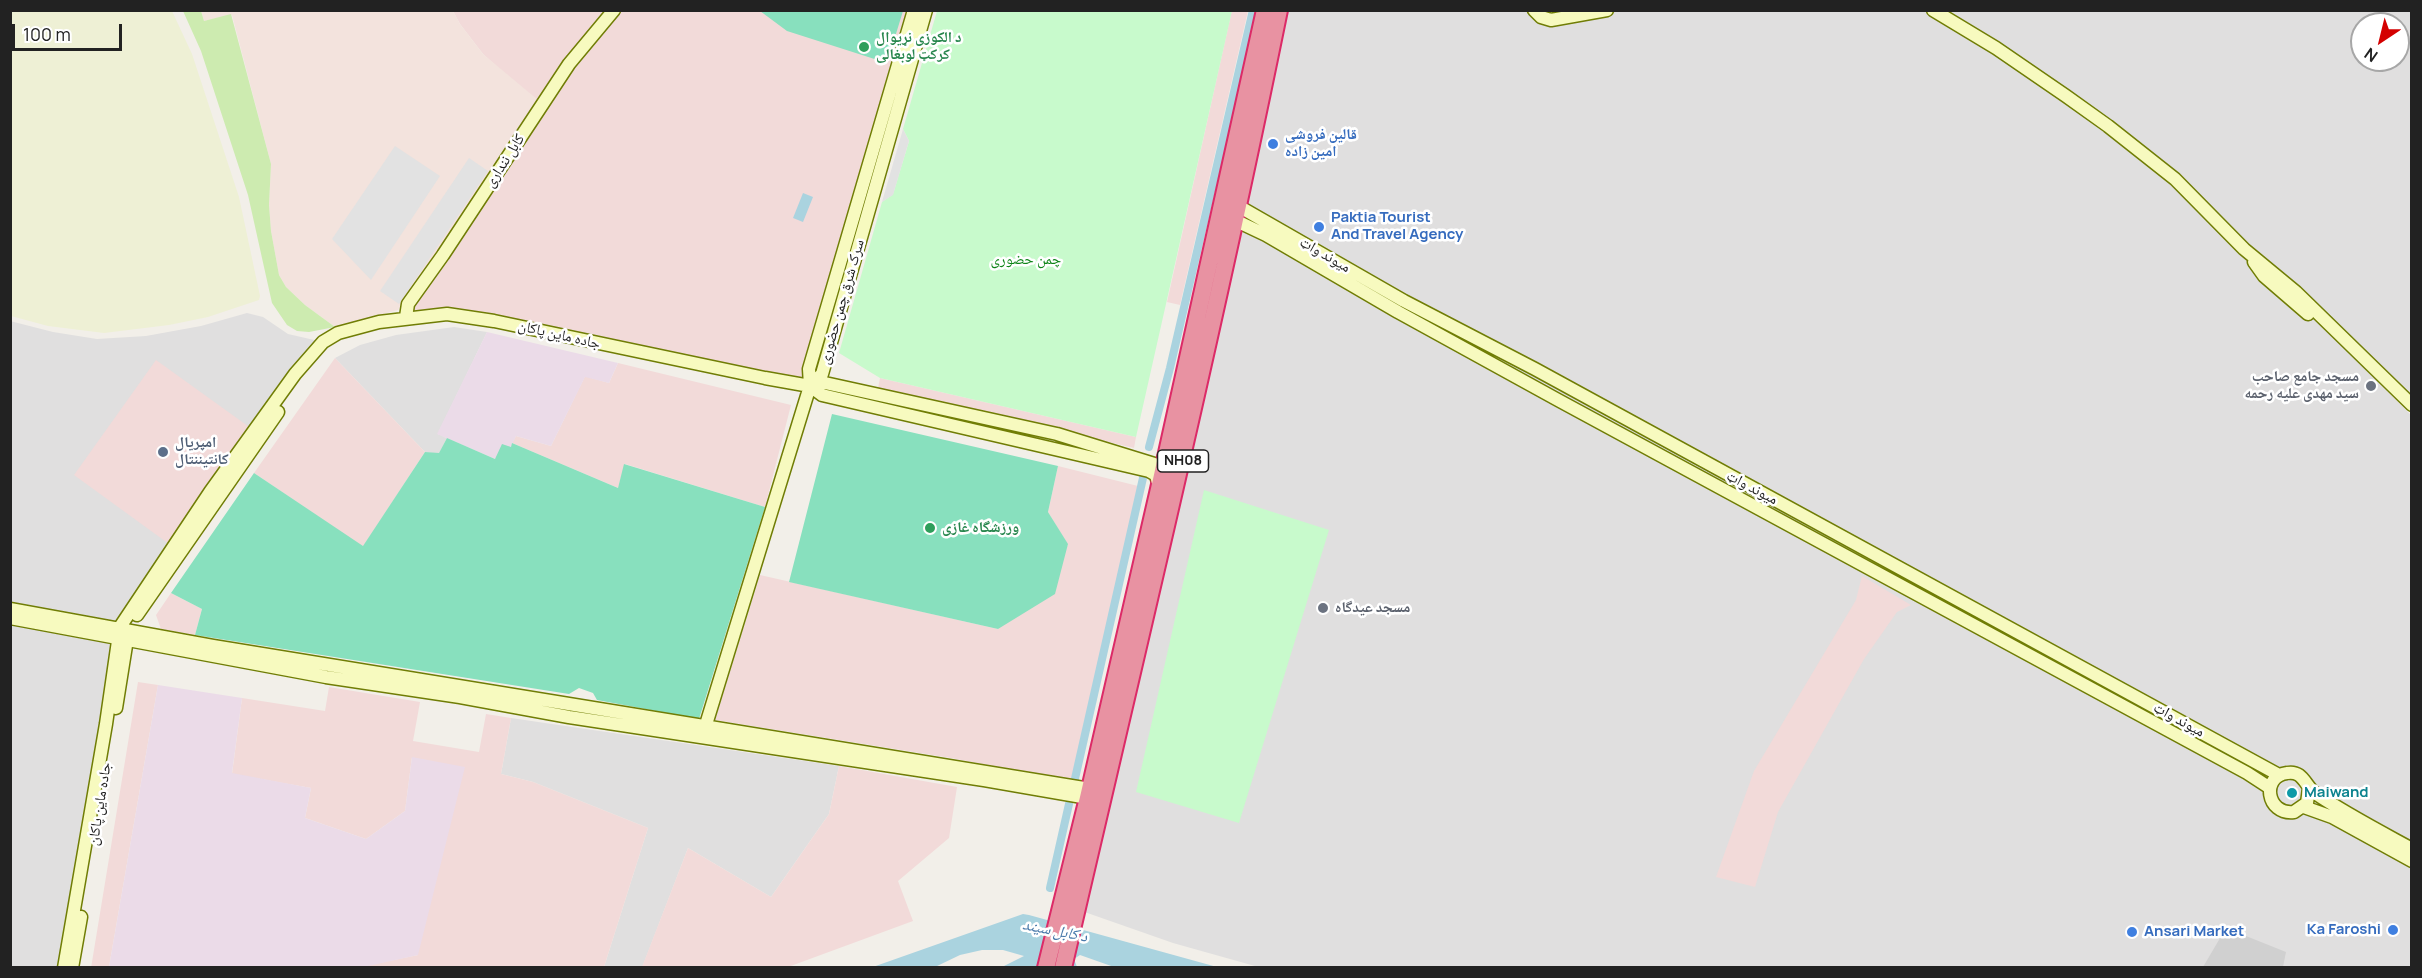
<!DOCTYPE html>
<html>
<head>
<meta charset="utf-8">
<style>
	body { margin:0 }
	#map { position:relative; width:2422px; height:978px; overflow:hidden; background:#f2efe9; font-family:Manrope,sans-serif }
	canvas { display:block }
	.frame { position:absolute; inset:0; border:12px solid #222; pointer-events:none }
	.north { position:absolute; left:2350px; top:12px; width:60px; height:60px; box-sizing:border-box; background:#fff; border:2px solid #a7a7a7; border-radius:50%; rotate:215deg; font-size:16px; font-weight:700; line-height:24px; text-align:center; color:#222 }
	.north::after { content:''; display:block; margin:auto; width:21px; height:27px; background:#d40000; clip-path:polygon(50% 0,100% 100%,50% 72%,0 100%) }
	.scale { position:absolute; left:12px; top:24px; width:110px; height:27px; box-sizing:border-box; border:3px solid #222; border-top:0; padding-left:8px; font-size:18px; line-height:21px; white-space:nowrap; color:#222; -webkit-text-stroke:4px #fff; paint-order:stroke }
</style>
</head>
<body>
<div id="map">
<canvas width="2422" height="978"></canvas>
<div class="frame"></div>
<div class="north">N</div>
<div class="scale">100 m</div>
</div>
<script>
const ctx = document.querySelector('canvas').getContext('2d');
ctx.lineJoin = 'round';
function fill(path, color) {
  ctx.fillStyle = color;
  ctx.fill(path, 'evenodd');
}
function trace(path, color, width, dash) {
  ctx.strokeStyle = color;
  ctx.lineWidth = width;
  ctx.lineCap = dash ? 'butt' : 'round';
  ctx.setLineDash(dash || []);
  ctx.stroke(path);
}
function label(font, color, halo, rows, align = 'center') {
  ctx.font = font + ' Manrope,"Noto Naskh Arabic",sans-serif';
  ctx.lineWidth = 5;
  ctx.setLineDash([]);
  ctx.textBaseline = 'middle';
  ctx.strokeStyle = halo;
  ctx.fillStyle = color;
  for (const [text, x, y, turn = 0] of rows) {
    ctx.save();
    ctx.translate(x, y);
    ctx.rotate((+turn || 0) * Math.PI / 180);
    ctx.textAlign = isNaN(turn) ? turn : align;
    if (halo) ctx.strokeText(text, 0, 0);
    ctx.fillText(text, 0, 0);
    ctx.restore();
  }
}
const residential = new Path2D(`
	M 1534,10 L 1541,17 L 1607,10 L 2411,11 L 2411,405 L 2331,325 L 2308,313 L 2411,415 L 2411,967 L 1262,968 L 1173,943 L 1076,909 L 1279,11 ZM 2362,24 L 2398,24 L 2398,60 L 2362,60 Z
	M 247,313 L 263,317 L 288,334 L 323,342 L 120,627 L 11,609 L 10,321 L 53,332 L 97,339 L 146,336 L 201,326 Z
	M 454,327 L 487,332 L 438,434 L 447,438 L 439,454 L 425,452 L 335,358 L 360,345 L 396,335 Z
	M 10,618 L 118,638 L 64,967 L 11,967 Z
	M 511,718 L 839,766 L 829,814 L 771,897 L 688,848 L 642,968 L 604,967 L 648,828 L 533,782 L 501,774 Z`);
const commercial = new Path2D(`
	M 1232,10 L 1248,11 L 1180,305 L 1167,302 Z
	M 453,11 L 926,11 L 822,374 L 810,386 L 494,321 L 406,317 L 543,104 L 514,83 L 483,54 L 460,24 Z
	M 335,358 L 425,452 L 363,547 L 254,473 Z
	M 156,360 L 252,429 L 169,544 L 74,475 Z
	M 618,363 L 791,405 L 765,507 L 625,464 L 618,488 L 512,443 L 516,436 L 551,446 L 585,376 L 609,383 Z
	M 880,378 L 1136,437 L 1134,448 L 878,388 Z
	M 1058,466 L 1138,486 L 1071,781 L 951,758 L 715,720 L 760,575 L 998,629 L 1068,545 L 1048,512 Z
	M 1862,576 L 1911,605 L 1897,612 L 1864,659 L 1778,812 L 1755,887 L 1716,877 L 1754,771 L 1856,600 Z
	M 171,593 L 202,609 L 195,635 L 161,629 L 156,615 Z
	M 138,682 L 158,685 L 109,967 L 91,968 Z
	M 329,687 L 420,702 L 413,741 L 479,752 L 486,714 L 511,718 L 501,774 L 533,782 L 648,828 L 604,967 L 359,967 L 418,955 L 412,757 L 405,811 L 366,839 L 305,818 L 311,788 L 232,774 L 242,698 L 325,711 Z
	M 839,766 L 957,787 L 949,838 L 898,881 L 913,921 L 788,967 L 642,967 L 688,848 L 771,897 L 829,814 Z`);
const industrial = new Path2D(`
	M 487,332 L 618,363 L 609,383 L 585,377 L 551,446 L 516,436 L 511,447 L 495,459 L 437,434 Z
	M 158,685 L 242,698 L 232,773 L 311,788 L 305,818 L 366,839 L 405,811 L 412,757 L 465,767 L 418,955 L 359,968 L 109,967 Z`);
const religious = new Path2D(`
	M 2226,928 L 2286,952 L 2283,967 L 2203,967 Z`);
const military = new Path2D(`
	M 201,11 L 453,11 L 460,24 L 483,54 L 538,100 L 398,310 L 335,327 L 305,305 L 286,287 L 279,275 L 271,231 L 269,205 L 271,164 L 232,15 L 204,21 Z`);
const farmland = new Path2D(`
	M 10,11 L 172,11 L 192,54 L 239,197 L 260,296 L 259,300 L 208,317 L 169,325 L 104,333 L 48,326 L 11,316 Z`);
const grass = new Path2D(`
	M 183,11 L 201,11 L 204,21 L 231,14 L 271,164 L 269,205 L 271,231 L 279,275 L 286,287 L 305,305 L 335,327 L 309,332 L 297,331 L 287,325 L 272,303 L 248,195 L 201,51 Z`);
const park = new Path2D(`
	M 937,11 L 1232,11 L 1136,437 L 880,378 L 839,353 L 882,202 L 893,194 L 909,141 L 903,129 Z
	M 1204,490 L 1329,530 L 1239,823 L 1136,792 Z`);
const pitch = new Path2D(`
	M 760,11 L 903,11 L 887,63 L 787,31 Z
	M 832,414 L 1058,466 L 1048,512 L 1068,544 L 1055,594 L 998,629 L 789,582 Z
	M 447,438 L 495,459 L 502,444 L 511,447 L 512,443 L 618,488 L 624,464 L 765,507 L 699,719 L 597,700 L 593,693 L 579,688 L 569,694 L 195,635 L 202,609 L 171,593 L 254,473 L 363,546 L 425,452 L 439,453 Z`);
const parking = new Path2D(`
	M 903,129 L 909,141 L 893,195 L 882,202 Z
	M 395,146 L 440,176 L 371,280 L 332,239 Z
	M 469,158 L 488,171 L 399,304 L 380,291 Z`);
const water = new Path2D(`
	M 803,193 L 813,197 L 803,222 L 793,218 Z
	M 1023,914 L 1029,915 L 1217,967 L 1114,967 L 1080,955 L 1074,959 L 1077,967 L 1002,967 L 1024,956 L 1003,950 L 982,950 L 960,955 L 935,967 L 870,968 Z`);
const canal = new Path2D(`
	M 1149,447 L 1170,368 L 1253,10
	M 1074,783 L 1143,478
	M 1050,888 L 1069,804`);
const secondary = new Path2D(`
	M 1534,10 L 1541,17 L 1551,20 L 1607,10
	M 1933,10 L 1996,48 L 2066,96 L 2108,126 L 2175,179 L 2244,249 L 2296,292 L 2412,405
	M 1233,203 L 1404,301 L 1535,369 L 2279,775
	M 1228,217 L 1266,235 L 1398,312 L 1558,400 L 2247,773 L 2270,788
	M 2254,262 L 2264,276 L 2308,314
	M 406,317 L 408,304 L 443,255 L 569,64 L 614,10
	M 811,385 L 822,374 L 926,10
	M 810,386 L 822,395 L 1149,471 L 1156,475 L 1159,487
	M 10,609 L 213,646 L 1090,789
	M 137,615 L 278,412
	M 10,618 L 326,677 L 460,697 L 569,717 L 984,780 L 1088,798
	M 116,708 L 128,633
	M 704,731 L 810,386 L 809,369 L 914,10
	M 2309,788 L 2307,803 L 2294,812 C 2266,815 2261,776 2287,773 C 2303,770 2305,786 2315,793 C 2346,814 2379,831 2412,849
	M 2304,807 L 2332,817 L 2412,861
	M 64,968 L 106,724 L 120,627 L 210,492 L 295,374 L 323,342 L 338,333 L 379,322 L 447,314 L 494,321 L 765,378 L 810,386 L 825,383 L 1057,434 L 1164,467 L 1172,465
	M 72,968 L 81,917`);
const highway = new Path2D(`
	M 1046,968 L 1088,798 L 1159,489 L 1265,10
	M 1063,968 C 1137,649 1214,331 1279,10`);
const markers = [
	[864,47,6,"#2e9e5b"],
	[1273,144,6,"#3f7fe0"],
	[1319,227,6,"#3f7fe0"],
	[2371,386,6,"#6b7280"],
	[163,452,6,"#5c6f8a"],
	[930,528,6,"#2e9e5b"],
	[1323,608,6,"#6b7280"],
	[2292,793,6,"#0f9aa8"],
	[2393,930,6,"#3f7fe0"],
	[2132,932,6,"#3f7fe0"]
];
const shields = [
	[1183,461,51]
];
const shieldNames = [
	["NH08",1183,461]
];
const leisureNames = [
	["د الکوزی نړیوال",876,38],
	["کرکټ لوبغالی",876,55],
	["ورزشگاه غازی",942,528]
];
const shopNames = [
	["قالین فروشی",1285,135],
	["امین زاده",1285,152],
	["Paktia Tourist",1331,218],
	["And Travel Agency",1331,235],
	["Ka Faroshi",2381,930,"right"],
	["Ansari Market",2144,932]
];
const streetNames = [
	["کابل ننداری",505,161,-57],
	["میوند واټ",1325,255,30],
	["سرک شرق چمن حضوری",842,302,-74],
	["جاده ماین پاکان",559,335,13],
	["میوند واټ",1752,488,28],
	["میوند واټ",2179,720,29],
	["جاده ماین پاکان",100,804,-81]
];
const parkNames = [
	["چمن حضوری",1026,260]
];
const worshipNames = [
	["مسجد جامع صاحب",2359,377],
	["سید مهدی علیه رحمه",2359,394],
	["مسجد عیدگاه",1335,608,"left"]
];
const serviceNames = [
	["امپریال",175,443],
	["کانتیننتال",175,460]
];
const cultureNames = [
	["Maiwand",2304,793]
];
const waterNames = [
	["د کابل سيند",1055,931,11]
];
fill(residential, '#e0dfdf');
fill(commercial, '#f2dad9');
fill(industrial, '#ebdbe8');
fill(religious, '#d0d0d0');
fill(military, '#f3e3dd');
fill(farmland, '#eef0d5');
fill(grass, '#cdebb0');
fill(park, '#c8facc');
fill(pitch, '#88e0be');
fill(parking, '#e2e2e2');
fill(water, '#aad3df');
trace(canal, '#aad3df', 8);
trace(secondary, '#707d05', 15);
trace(highway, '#dc2a67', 20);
trace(secondary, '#f7fabf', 12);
trace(highway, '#e892a2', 16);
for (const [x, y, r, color] of markers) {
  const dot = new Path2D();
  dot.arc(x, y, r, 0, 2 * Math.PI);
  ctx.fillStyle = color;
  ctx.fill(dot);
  trace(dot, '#fff', 2);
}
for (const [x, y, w] of shields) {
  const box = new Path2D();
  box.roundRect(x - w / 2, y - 11, w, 22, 4.5);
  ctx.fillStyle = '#fff';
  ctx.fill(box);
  trace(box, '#222', 1.5);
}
label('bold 14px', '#222', null, shieldNames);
label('bold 15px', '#27864d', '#fff', leisureNames, 'left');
label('bold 15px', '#366cbe', '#fff', shopNames, 'left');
label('15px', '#222', '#fff', streetNames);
label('15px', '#0c8416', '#fff', parkNames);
label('bold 15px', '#5b616d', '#fff', worshipNames, 'right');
label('bold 15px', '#4e5e75', '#fff', serviceNames, 'left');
label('bold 15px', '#0d838f', '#fff', cultureNames, 'left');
label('italic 16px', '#4a7aab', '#fff', waterNames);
</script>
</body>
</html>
